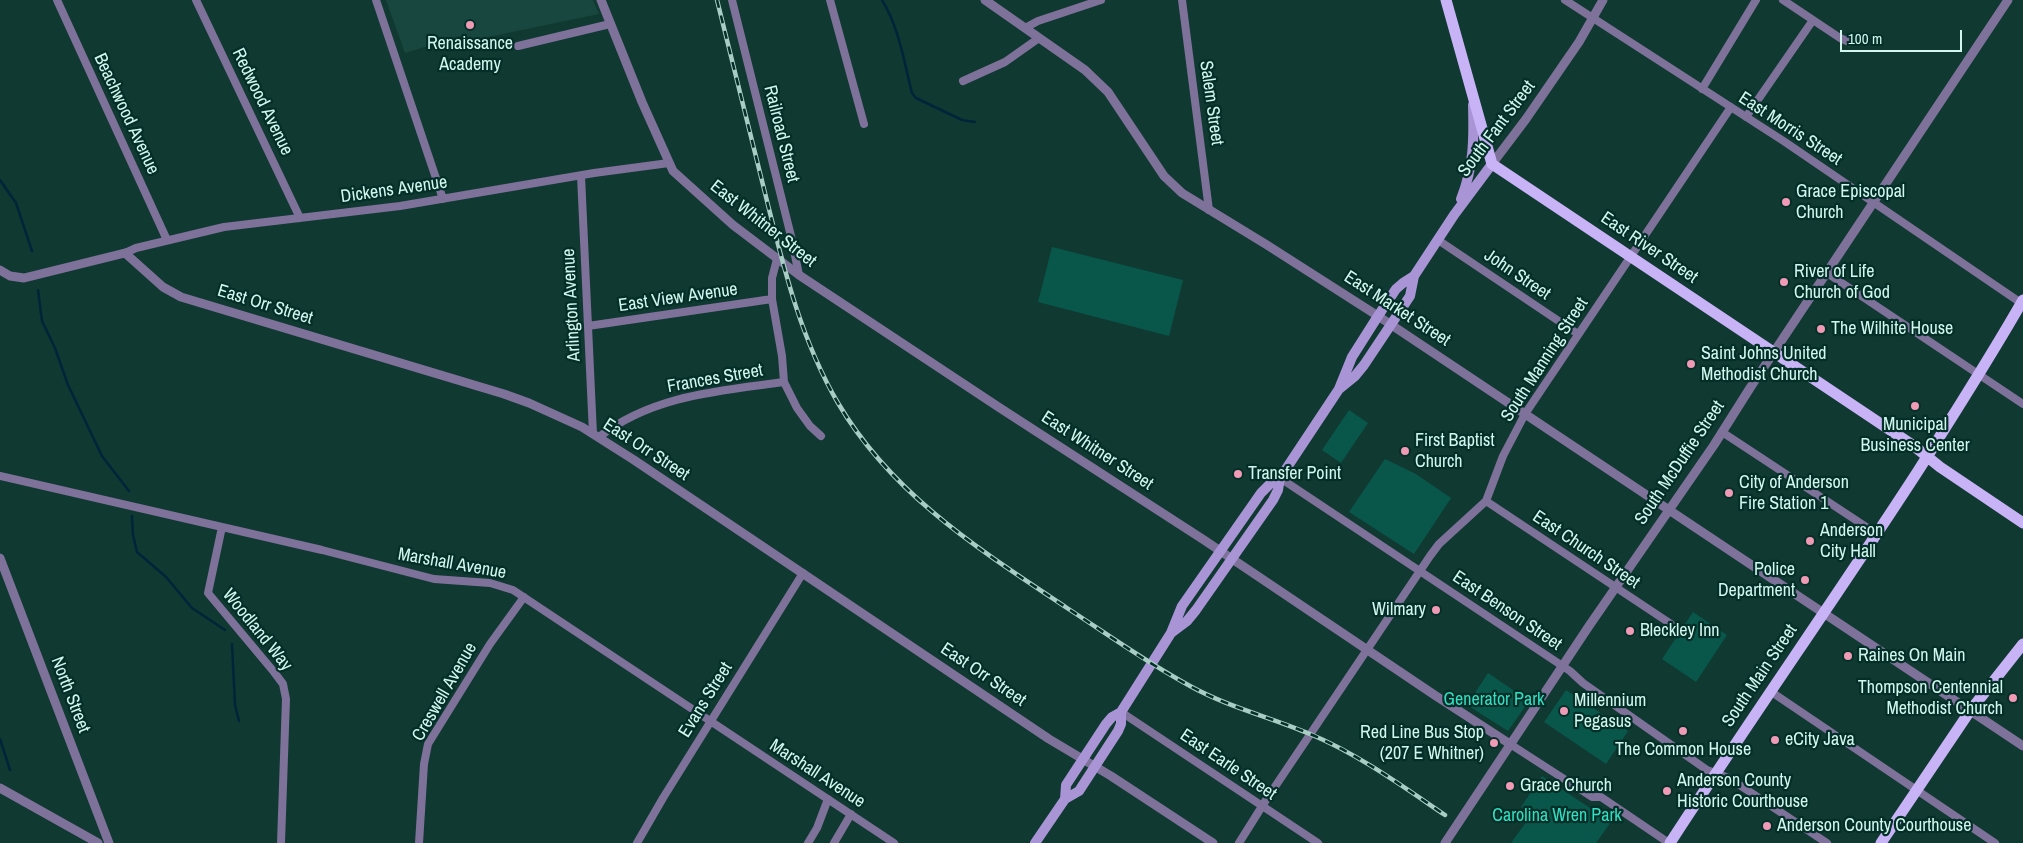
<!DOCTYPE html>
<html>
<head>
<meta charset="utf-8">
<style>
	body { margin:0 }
	#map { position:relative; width:2023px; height:843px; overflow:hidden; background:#103931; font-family:"Archivo Narrow",sans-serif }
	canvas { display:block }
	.scale { position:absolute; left:1840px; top:30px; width:122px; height:22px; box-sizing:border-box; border:2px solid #d2f7ee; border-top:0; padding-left:6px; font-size:15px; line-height:18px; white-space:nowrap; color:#d2f7ee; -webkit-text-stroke:4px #032f28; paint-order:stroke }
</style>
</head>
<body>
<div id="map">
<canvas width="2023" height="843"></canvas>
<div class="scale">100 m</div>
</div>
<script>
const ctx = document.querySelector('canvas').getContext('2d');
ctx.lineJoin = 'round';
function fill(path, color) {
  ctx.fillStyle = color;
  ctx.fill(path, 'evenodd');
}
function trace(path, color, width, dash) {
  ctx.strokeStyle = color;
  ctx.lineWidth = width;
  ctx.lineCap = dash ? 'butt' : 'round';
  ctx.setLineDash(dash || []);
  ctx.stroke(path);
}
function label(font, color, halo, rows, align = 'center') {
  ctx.font = font + ' "Archivo Narrow",sans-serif';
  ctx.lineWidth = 4.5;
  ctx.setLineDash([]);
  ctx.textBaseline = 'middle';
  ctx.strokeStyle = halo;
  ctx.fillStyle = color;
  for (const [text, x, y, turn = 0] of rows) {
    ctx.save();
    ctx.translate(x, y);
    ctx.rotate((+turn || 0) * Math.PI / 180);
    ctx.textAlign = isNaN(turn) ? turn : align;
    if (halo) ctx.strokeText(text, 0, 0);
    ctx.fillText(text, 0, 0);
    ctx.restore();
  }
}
const built = new Path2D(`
	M 386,0 L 593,0 L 599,14 L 469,41 L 461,36 L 405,53 Z`);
const green = new Path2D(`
	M 1052,247 L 1183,280 L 1169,336 L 1038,302 Z
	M 1349,410 L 1368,423 L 1341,463 L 1322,450 Z
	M 1385,459 L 1416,474 L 1451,498 L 1414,554 L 1349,512 Z
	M 1693,612 L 1727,635 L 1696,682 L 1662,659 Z
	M 1488,673 L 1529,701 L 1508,731 L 1467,705 Z
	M 1566,690 L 1628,731 L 1606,764 L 1544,722 Z
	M 1542,776 L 1611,822 L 1596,843 L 1511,843 L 1532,814 L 1521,807 Z`);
const stream = new Path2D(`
	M 882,0 C 899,27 904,62 912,93 L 916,98 L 962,120 L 975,122
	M 0,180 L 16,203 L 32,251
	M 38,290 L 42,321 L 55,348 L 68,385 L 102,456 L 129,491
	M 132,516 L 133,535 L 137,552 L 166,577 L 192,608 L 225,630
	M 232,644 L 235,705 L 239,721
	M 0,739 L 10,770`);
const minor = new Path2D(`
	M 57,0 L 167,240
	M 196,0 L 300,218
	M 376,0 L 443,199
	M 732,0 L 791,236 L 799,275
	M 830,0 L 864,124
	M 1182,0 L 1209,210
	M 1565,0 L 1785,142 L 2021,303
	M 1783,0 L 1840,38 L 1849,42
	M 1025,28 L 1038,21 L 1101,0
	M 518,46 L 610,24
	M 963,81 L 1005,62 L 1039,38
	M 1702,89 L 1756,0
	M 1746,117 L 1813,20
	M 581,176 L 593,434
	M 1438,240 L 1578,334
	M 125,253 L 136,248 L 224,227 L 400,206 L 594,173 L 669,163
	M 777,259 L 772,278 L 772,299 L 782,356 L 784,382 L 797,408 L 810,426 L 821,436
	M 1827,273 L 2023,404
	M 588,326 L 772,299
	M 1722,432 L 1877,534
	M 599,437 C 653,395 719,391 784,382
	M 0,476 L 322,550 L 434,579 L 490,583 L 513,590 L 894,843
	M 1280,478 L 1570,671 L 1583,683 L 1707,770 L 1729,778 L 1827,843
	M 1486,501 L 1671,624
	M 222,527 L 208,593 L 274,672 L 283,684 L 286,699 L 281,843
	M 1770,691 L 1995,843
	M 1121,712 L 1318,843
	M 1510,744 L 1592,797 L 1601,797 L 1669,843
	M 419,843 L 424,764 L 428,744 L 490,644 L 524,597
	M 637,843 L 663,798 L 803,573
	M 808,843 L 817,828 L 828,799
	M 834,843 L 851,814
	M 1239,843 L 1266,800 L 1430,556 L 1439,544 L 1486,501 L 1503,456 L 1525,414 L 1731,107`);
const tertiary = new Path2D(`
	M 601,0 L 642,102 L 673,171 L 733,225 L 799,275 L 1000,408 L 1204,540 L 1436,696 L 1510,744
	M 985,0 L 1085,70 L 1108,92 L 1164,176 L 1182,193 L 1267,245 L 1378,316 L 2023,746
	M 1492,164 L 1526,119 L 1579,42 L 1603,0
	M 0,270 L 10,276 L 24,278 L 125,253 L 163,287 L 181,297 L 504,394 L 529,403 L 582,427 L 634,460 L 1049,739 L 1111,776 L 1213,843
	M 0,558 L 109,843
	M 0,788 L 98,843
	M 1445,843 L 1589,626 L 1714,445 L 1750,388 L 2008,0`);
const secondary = new Path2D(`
	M 1461,199 C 1474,166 1474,139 1473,105
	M 1339,389 L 1355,376 L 1364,365 L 1410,296 L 1414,276
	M 1171,633 L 1187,621 L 1196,610 L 1273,500 L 1278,490 L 1280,478
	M 1065,799 L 1079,791 L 1118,731 L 1121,724 L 1121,712
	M 1035,843 L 1065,799 L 1066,785 L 1106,724 L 1112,717 L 1121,712 L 1171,633 L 1182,606 L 1261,493 L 1270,484 L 1280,478 L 1339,389 L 1352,357 L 1378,316 L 1396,289 L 1403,283 L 1414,276 L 1454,215 L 1492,164`);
const primary = new Path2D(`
	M 1446,0 L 1492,164 L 1914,446 L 1940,467 L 2023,523
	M 1670,843 C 1751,718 1837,596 1918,471 C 1954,414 1990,358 2023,300
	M 1881,843 L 1970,711 L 2023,644`);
const rail = new Path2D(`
	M 717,0 C 733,64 749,129 765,193 C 783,265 800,338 838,403 C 892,495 980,550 1067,608 C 1107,634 1147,663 1190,686 C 1228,707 1270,717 1310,734 C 1358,754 1402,786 1445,815`);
const markers = [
	[470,25,5,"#f09ab6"],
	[1786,202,5,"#f09ab6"],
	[1784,282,5,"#f09ab6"],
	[1821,329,5,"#f09ab6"],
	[1691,364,5,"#f09ab6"],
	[1915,406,5,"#f09ab6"],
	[1405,451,5,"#f09ab6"],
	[1238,474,5,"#f09ab6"],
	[1729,493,5,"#f09ab6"],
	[1810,541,5,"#f09ab6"],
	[1805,580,5,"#f09ab6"],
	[1436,610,5,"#f09ab6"],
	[1630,631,5,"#f09ab6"],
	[1848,656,5,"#f09ab6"],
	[2013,698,5,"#f09ab6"],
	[1564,711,5,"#f09ab6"],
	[1683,731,5,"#f09ab6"],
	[1775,740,5,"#f09ab6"],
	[1494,743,5,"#f09ab6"],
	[1510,786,5,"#f09ab6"],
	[1667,791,5,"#f09ab6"],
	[1767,826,5,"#f09ab6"]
];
const poiNames = [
	["Renaissance",470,44,"center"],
	["Academy",470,65,"center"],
	["Grace Episcopal",1796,192],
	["Church",1796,213],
	["River of Life",1794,272],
	["Church of God",1794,293],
	["The Wilhite House",1831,329],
	["Saint Johns United",1701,354],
	["Methodist Church",1701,375],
	["Municipal",1915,425,"center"],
	["Business Center",1915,446,"center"],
	["First Baptist",1415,441],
	["Church",1415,462],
	["Transfer Point",1248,474],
	["City of Anderson",1739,483],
	["Fire Station 1",1739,504],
	["Anderson",1820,531],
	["City Hall",1820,552],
	["Police",1795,570,"right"],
	["Department",1795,591,"right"],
	["Wilmary",1426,610,"right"],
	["Bleckley Inn",1640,631],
	["Raines On Main",1858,656],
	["Thompson Centennial",2003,688,"right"],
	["Methodist Church",2003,709,"right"],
	["Millennium",1574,701],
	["Pegasus",1574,722],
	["Red Line Bus Stop",1484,733,"right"],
	["(207 E Whitner)",1484,754,"right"],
	["eCity Java",1785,740],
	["The Common House",1683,750,"center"],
	["Anderson County",1677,781],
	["Historic Courthouse",1677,802],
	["Grace Church",1520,786],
	["Anderson County Courthouse",1777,826]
];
const streetNames = [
	["Redwood Avenue",262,102,64],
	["Salem Street",1211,103,82],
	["Beachwood Avenue",126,114,65],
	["South Fant Street",1497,129,-53],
	["East Morris Street",1790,129,33],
	["Railroad Street",781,134,76],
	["Dickens Avenue",394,190,-8],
	["East Whitner Street",763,224,38],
	["East River Street",1649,248,34],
	["John Street",1517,275,34],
	["East View Avenue",678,298,-8],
	["East Orr Street",265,305,17],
	["Arlington Avenue",572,305,-93],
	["East Market Street",1397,309,33],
	["South Manning Street",1545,360,-57],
	["Frances Street",715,379,-10],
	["East Orr Street",646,450,33],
	["East Whitner Street",1097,451,33],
	["South McDuffie Street",1680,463,-56],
	["East Church Street",1586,550,34],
	["Marshall Avenue",452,564,10],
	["East Benson Street",1507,611,34],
	["Woodland Way",257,630,51],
	["East Orr Street",983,675,34],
	["South Main Street",1760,676,-56],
	["Creswell Avenue",445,692,-60],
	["North Street",70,695,69],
	["Evans Street",706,700,-58],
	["East Earle Street",1228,765,34],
	["Marshall Avenue",817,774,33]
];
const parkNames = [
	["Generator Park",1494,700],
	["Carolina Wren Park",1557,816]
];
fill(built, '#17473e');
fill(green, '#08574a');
trace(stream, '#00253a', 2.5);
trace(minor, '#7e719a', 8);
trace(tertiary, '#7e719a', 9);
trace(secondary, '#a994d6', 10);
trace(primary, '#c8b3f7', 11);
trace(rail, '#a8cdc5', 4.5);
trace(rail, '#032f28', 2.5, [8]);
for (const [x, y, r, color] of markers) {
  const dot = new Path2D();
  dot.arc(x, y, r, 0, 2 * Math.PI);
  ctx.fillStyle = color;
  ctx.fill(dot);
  trace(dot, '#032f28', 2);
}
label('18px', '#d2f7ee', '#032f28', poiNames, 'left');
label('18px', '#d2f7ee', '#032f28', streetNames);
label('18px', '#35dec2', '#032f28', parkNames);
</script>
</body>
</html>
